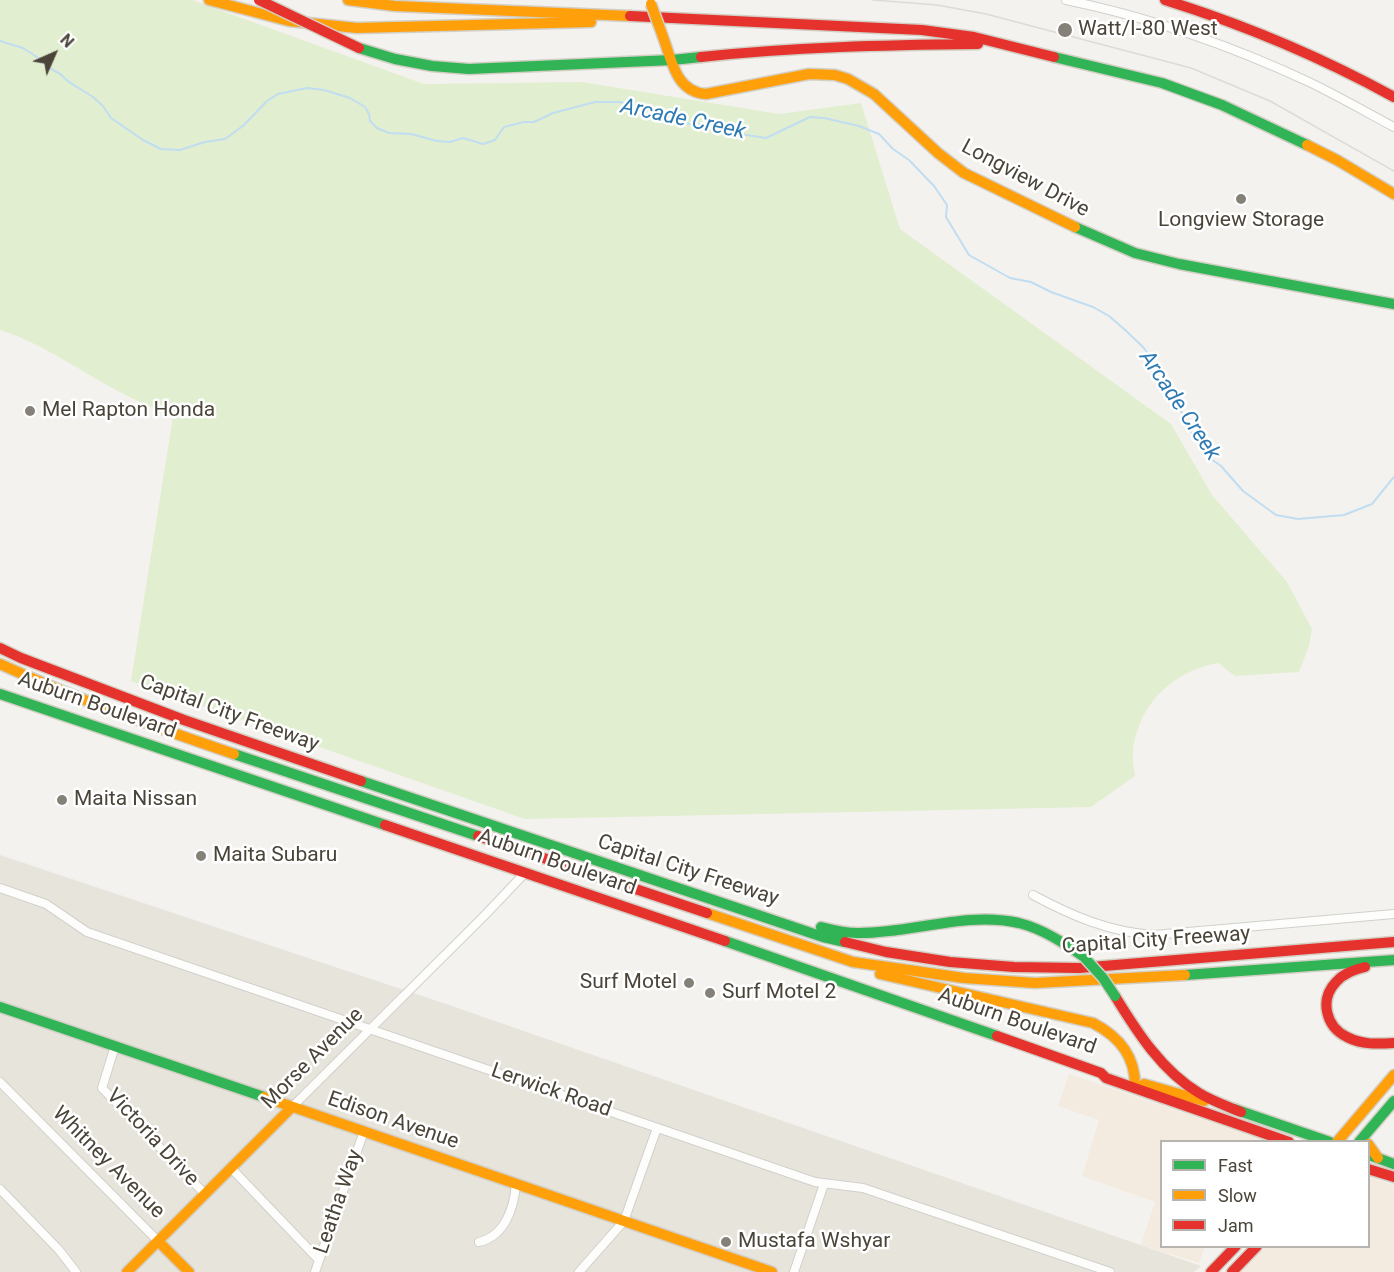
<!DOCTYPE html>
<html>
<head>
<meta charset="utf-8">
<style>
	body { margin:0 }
	#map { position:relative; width:1394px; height:1272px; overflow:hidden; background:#f4f2ee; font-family:Roboto,sans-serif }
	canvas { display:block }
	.legend { position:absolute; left:1160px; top:1140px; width:210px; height:108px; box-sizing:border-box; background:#fff; border:2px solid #b7b4b0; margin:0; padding:8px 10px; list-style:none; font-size:18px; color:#4b4439 }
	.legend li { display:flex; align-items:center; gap:12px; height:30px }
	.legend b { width:30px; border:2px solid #b7b4b0 }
	.north { position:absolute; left:24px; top:24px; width:60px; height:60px; -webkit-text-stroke:4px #fff; paint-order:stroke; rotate:45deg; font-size:16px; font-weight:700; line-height:24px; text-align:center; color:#4b4439 }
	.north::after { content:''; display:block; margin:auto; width:21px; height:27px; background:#4b4439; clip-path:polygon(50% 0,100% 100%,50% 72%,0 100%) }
</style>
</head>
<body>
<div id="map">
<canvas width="1394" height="1272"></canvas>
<ul class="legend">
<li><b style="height:8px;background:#30b455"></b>Fast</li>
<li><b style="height:8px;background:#ff9f0a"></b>Slow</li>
<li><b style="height:8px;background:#e5322d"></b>Jam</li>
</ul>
<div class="north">N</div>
</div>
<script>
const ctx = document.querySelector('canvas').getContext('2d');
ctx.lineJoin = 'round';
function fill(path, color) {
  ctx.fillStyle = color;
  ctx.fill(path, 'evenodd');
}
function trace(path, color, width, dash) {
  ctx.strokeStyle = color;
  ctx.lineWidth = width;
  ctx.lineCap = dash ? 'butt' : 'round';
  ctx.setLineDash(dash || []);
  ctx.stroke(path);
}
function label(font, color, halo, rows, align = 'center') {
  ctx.font = font + ' Roboto,sans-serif';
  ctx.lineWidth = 5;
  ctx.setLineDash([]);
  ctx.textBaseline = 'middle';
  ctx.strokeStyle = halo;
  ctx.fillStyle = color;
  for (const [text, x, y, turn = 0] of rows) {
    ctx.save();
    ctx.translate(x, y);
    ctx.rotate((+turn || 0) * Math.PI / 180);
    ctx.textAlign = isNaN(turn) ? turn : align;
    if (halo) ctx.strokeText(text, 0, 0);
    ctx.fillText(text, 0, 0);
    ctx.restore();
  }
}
const residential = new Path2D(`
	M 0,855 L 449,1005 L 1201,1266 L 1194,1272 L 0,1272 Z`);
const commercial = new Path2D(`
	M 1069,1074 L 1266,1141 L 1162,1142 L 1162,1246 L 1205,1247 L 1199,1263 L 1141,1245 L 1155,1202 L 1082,1176 L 1099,1120 L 1058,1106 Z
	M 1369,1177 L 1394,1185 L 1394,1272 L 1239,1272 L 1265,1247 L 1368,1246 Z`);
const green = new Path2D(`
	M 0,0 L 192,0 L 424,84 L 582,82 L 779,114 L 861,103 L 900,229 L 1171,424 L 1212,495 L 1287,582 L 1312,629 L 1309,646 L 1299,672 L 1235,676 L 1218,663 C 1172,671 1137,706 1133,752 C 1132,760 1134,768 1135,776 L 1091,807 L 525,819 L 131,681 L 173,416 C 155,408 136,401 118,391 C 78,370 44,344 0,330 Z`);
const stream = new Path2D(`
	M 0,41 L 23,48 L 40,59 L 47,67 L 59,73 L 69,82 L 93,97 L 103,106 L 111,118 L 143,140 L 161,149 L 180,150 L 205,142 L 225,139 L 244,125 L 267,101 L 278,94 L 307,88 L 324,90 L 350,98 L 365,107 L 369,114 L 370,121 L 377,128 L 389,133 L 411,134 L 437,141 L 450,142 L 463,138 L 483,144 L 495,140 L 504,127 L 524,122 L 534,122 L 553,113 L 595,102 L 619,102 L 645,107 L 689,124 L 707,124 L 727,132 L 766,138 L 810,117 L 824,118 L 859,126 L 879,134 L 893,149 L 909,160 L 934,186 L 947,205 L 946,217 L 969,255 L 1010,278 L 1031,282 L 1051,292 L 1093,307 L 1109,316 L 1124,329 L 1143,347 L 1160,369 L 1193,435 L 1207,456 L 1221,466 L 1243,491 L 1276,515 L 1298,519 L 1344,515 L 1372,504 L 1394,477`);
const street = new Path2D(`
	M 1066,0 C 1149,17 1232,46 1309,82 C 1338,96 1366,112 1394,127
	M 0,888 L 46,904 L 87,932 L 815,1182 L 863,1188 L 1110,1272
	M 1033,895 C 1072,916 1109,932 1154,935 L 1394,914
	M 115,1046 L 102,1088 L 205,1194
	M 0,1082 L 158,1241
	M 292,1107 L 485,915 L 525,873
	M 231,1168 L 319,1260
	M 0,1189 L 59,1250 L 76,1272
	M 479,1242 C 505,1236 514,1208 516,1184
	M 315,1272 L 364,1131
	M 579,1272 L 624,1221 L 657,1128
	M 794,1272 L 824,1184`);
const fast = new Path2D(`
	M 359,48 L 395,59 L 432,66 L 469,69 L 672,60 L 701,57
	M 1054,57 L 1162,83 L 1222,105 L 1307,145
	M 1075,227 L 1135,253 L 1179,264 L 1394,304
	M 0,694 L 385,825
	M 234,754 L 478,836
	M 361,781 L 823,937 L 845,942
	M 821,927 C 833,930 845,933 857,933 C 911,934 965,911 1019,923 C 1043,929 1064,943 1084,957
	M 725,941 L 997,1036
	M 1185,975 L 1394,960
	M 0,1007 L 264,1097
	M 1234,1109 L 1330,1142
	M 1359,1142 L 1394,1101
	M 1372,1156 L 1394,1164`);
const slow = new Path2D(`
	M 209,0 L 289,21 L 357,28 L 591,22
	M 348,0 L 395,6 L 630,16
	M 663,37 C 672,61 676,92 706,94 L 809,74 L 835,75 L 848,79 L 874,94 L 938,153 L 964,173 L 1075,227
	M 1307,145 L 1337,160 L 1394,194
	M 0,664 C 76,699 155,727 234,754
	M 707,913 L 853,962 L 964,978 L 1035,983 L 1185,975
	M 880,974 L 1093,1023 C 1120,1037 1136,1057 1135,1088
	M 1144,1084 L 1204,1101
	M 264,1097 L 772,1272
	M 1337,1142 L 1394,1075
	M 1368,1144 L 1378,1158
	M 158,1241 L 189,1272
	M 127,1272 L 292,1107`);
const jam = new Path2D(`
	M 1165,0 C 1245,25 1321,57 1394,97
	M 630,16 L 922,30 L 974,37 L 1054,57
	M 701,57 C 794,47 885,45 978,44
	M 0,648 L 21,658 L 184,720 L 361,781
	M 385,825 L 725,941
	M 478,836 L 707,913
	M 845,942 L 886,952 L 950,962 L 1014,967 L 1079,968 L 1394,942
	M 1365,967 C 1354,970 1344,973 1336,982 C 1319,1000 1326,1027 1347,1037 C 1362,1045 1378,1044 1394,1043
	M 1115,996 C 1137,1032 1162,1071 1199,1093 C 1212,1101 1227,1106 1241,1112
	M 997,1036 L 1101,1073 L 1106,1078 L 1289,1142
	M 1368,1169 L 1394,1177
	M 1211,1272 L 1236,1246
	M 1232,1272 L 1257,1246`);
const tram = new Path2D(`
	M 873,0 L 937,5 L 986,14 L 1191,68 L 1270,101 L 1394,171`);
const fastBridge = new Path2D(`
	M 1084,957 L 1103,978 L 1115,996`);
const slowBridge = new Path2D(`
	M 651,4 L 663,37`);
const jamBridge = new Path2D(`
	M 259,0 L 359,48`);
const markers = [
	[1065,30,8,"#868178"],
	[1241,199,6,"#868178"],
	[30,411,6,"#868178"],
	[62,800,6,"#868178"],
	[201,856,6,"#868178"],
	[689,983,6,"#868178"],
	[710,993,6,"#868178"],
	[726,1242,6,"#868178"]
];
const poiNames = [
	["Watt/I-80 West",1078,30],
	["Longview Storage",1241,221,"center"],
	["Mel Rapton Honda",42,411],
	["Maita Nissan",74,800],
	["Maita Subaru",213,856],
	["Surf Motel",677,983,"right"],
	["Surf Motel 2",722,993],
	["Mustafa Wshyar",738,1242]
];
const streetNames = [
	["Longview Drive",1025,179,28],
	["Auburn Boulevard",97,706,19],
	["Capital City Freeway",229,714,20],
	["Auburn Boulevard",557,863,19],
	["Capital City Freeway",688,871,18],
	["Capital City Freeway",1156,941,-4],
	["Auburn Boulevard",1017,1022,19],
	["Morse Avenue",313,1059,-45],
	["Lerwick Road",551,1091,19],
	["Edison Avenue",393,1121,19],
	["Victoria Drive",152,1138,47],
	["Whitney Avenue",108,1163,45],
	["Leatha Way",339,1202,-71]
];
const waterNames = [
	["Arcade Creek",683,120,12],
	["Arcade Creek",1179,406,56]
];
fill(residential, '#e7e4dc');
fill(commercial, '#f3ebdf');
fill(green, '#e1eecf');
trace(stream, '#c0ddf1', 2);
trace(street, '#d2d0cb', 10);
trace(fast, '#d3cfc5', 13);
trace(slow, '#d3cfc5', 13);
trace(jam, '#d3cfc5', 13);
trace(street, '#fdfdfc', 8);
trace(fast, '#30b455', 10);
trace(slow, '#ff9f0a', 10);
trace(jam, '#e5322d', 10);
trace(tram, '#dbdbda', 1.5);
trace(fastBridge, '#d3cfc5', 13, []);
trace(slowBridge, '#d3cfc5', 13, []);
trace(jamBridge, '#d3cfc5', 13, []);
trace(fastBridge, '#30b455', 10);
trace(slowBridge, '#ff9f0a', 10);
trace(jamBridge, '#e5322d', 10);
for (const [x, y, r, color] of markers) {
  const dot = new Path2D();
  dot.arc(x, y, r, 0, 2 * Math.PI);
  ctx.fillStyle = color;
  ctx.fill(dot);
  trace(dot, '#fff', 2);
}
label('21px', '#4b4439', '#fff', poiNames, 'left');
label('21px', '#4b4439', '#fff', streetNames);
label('italic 22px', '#2e7ab2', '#fff', waterNames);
</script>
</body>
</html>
